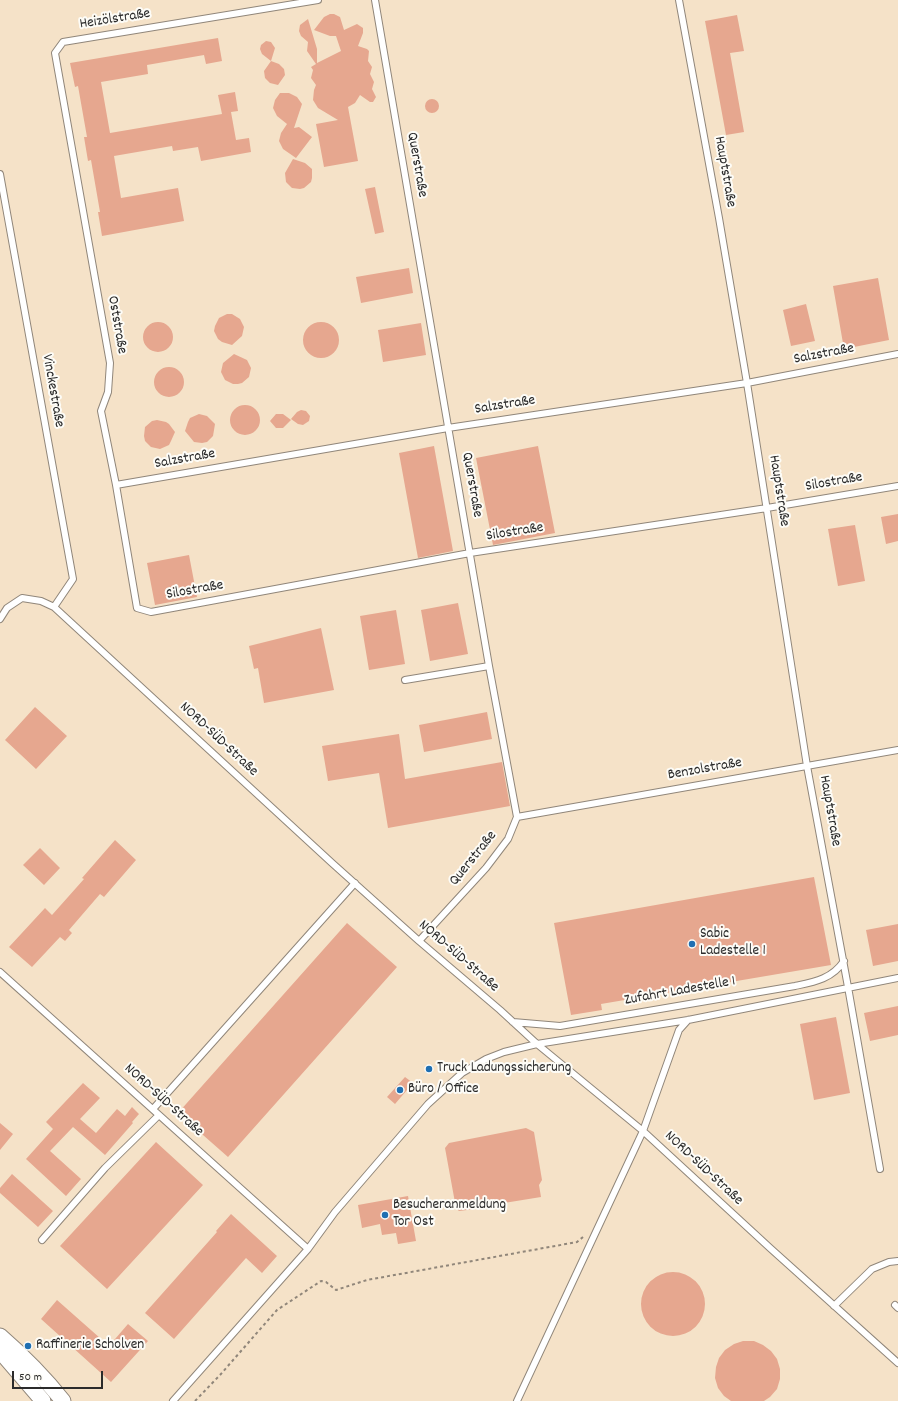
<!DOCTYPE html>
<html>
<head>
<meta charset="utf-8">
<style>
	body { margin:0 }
	#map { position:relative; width:898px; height:1401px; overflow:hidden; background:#f5e2c8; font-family:Dekko,sans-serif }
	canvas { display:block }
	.scale { position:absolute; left:12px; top:1371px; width:91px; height:18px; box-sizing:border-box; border:2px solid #2b2b2b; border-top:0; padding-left:5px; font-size:12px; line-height:14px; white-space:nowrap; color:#2b2b2b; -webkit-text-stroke:3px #fdfcf7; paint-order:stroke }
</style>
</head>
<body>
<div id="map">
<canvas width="898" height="1401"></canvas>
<div class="scale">50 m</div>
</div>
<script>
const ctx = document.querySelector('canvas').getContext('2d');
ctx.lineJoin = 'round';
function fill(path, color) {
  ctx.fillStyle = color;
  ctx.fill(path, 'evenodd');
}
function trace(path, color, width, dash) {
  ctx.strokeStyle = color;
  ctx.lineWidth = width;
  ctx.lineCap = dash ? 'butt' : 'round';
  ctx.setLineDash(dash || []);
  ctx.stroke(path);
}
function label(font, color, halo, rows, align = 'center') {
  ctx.font = font + ' Dekko,sans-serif';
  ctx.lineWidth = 4;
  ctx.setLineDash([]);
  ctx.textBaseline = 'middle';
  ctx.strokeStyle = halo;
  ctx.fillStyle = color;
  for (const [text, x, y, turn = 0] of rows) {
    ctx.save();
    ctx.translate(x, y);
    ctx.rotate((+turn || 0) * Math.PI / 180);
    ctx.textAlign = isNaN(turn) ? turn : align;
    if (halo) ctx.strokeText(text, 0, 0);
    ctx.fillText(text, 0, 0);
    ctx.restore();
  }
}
const building = new Path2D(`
	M 330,14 L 334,14 L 340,17 L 344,30 L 357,24 L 363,28 L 363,33 L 358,46 L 367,49 L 369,51 L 368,61 L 372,67 L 370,74 L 374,82 L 372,89 L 376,97 L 373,102 L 370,102 L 360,95 L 355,103 L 348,107 L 358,161 L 324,167 L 316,124 L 338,120 L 318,108 L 313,100 L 314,90 L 316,85 L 311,78 L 313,70 L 311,67 L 316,64 L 307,51 L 308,42 L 301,36 L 299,31 L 300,25 L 308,19 L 317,49 L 317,63 L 341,51 L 336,36 L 330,36 L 314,30 L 324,17 Z
	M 737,15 L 744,51 L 730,53 L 744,132 L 726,135 L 705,21 Z
	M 218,38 L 222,61 L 206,64 L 204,55 L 147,65 L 148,74 L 101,82 L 110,133 L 222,114 L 218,95 L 235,92 L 238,111 L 231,112 L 236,140 L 249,138 L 251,152 L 201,161 L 198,147 L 173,151 L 172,146 L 114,156 L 121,198 L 178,188 L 184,221 L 102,236 L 98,212 L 100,212 L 91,160 L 88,161 L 84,137 L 87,137 L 78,86 L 75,87 L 70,63 Z
	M 266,41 L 271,42 L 275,48 L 271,61 L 262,54 L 260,49 L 261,45 Z
	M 271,61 L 279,64 L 284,69 L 285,75 L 278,85 L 270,83 L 265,78 L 264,71 Z
	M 280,93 L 289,93 L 297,97 L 302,104 L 294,128 L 299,127 L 312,137 L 296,158 L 283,149 L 279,141 L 281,133 L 287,124 L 277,116 L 273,108 L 275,100 Z
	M425 106a7 7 0 1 1 14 0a7 7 0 1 1-14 0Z
	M 293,159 L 305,163 L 312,169 L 312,178 L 311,182 L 304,188 L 300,189 L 292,188 L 286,182 L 285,173 Z
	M 375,187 L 384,232 L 375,234 L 365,189 Z
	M 409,268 L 413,293 L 361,303 L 356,277 Z
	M 878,278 L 889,340 L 844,349 L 833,286 Z
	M 806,304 L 815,341 L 791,346 L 783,310 Z
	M 227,314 L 232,314 L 240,319 L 244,327 L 242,336 L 232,345 L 222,342 L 218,339 L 214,331 L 215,326 L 219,318 Z
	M303 340a18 18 0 1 1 36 0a18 18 0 1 1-36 0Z
	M143 337a15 15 0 1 1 30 0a15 15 0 1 1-30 0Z
	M 421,323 L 426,355 L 383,362 L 378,330 Z
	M 234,354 L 247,360 L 251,368 L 249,377 L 242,383 L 238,384 L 233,384 L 225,380 L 221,372 L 223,363 Z
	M154 382a15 15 0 1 1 30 0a15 15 0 1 1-30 0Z
	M230 420a15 15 0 1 1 30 0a15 15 0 1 1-30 0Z
	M 301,410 L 306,411 L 310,416 L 309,421 L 303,425 L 298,424 L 291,419 L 297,412 Z
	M 199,414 L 207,416 L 215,424 L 213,436 L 207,442 L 202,443 L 194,442 L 185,431 L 188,422 L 190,418 Z
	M 276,414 L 283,414 L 291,420 L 283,428 L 276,428 L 270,421 Z
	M 157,420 L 166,422 L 169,424 L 175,432 L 171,441 L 169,445 L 160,449 L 151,447 L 145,441 L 144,436 L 145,427 L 152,421 Z
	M 434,446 L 453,551 L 418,558 L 399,453 Z
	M 538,446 L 555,533 L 493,545 L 476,458 Z
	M 898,514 L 898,541 L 886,544 L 881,517 Z
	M 855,525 L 865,581 L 838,586 L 828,529 Z
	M 189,555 L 197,597 L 155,605 L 147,563 Z
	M 458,603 L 468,654 L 430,661 L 421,610 Z
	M 396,610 L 405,664 L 369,670 L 360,616 Z
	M 321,628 L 334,690 L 264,703 L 258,668 L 254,669 L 249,646 Z
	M 35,707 L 67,736 L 36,769 L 5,740 Z
	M 487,712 L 492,739 L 424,752 L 419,725 Z
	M 399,734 L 405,779 L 502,762 L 510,806 L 388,828 L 379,773 L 328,781 L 322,746 Z
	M 115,840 L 136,860 L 104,897 L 100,894 L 69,930 L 72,933 L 65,941 L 60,937 L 32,967 L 9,947 L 45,908 L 52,915 L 84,879 L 82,878 Z
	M 40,848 L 60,868 L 44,885 L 23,865 Z
	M 814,877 L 831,965 L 601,1004 L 602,1010 L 571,1015 L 554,923 Z
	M 347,923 L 397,967 L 228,1157 L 178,1113 Z
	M 898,924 L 898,961 L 873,966 L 866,930 Z
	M 898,1006 L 898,1035 L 870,1041 L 864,1013 Z
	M 836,1017 L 850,1093 L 814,1100 L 800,1024 Z
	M 405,1077 L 413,1083 L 395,1104 L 387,1097 Z
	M 83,1083 L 100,1098 L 80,1119 L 96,1133 L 117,1109 L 125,1116 L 132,1107 L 139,1114 L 132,1122 L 133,1123 L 105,1155 L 73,1127 L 50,1151 L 81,1179 L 66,1196 L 26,1159 L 53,1129 L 46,1122 Z
	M 0,1123 L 13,1134 L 0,1150 Z
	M 526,1128 L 534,1132 L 542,1180 L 539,1185 L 541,1197 L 504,1203 L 502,1207 L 495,1208 L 491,1207 L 459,1211 L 456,1208 L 445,1148 L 449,1143 Z
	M 156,1142 L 203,1185 L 107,1289 L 60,1246 Z
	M 12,1174 L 53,1211 L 38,1227 L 0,1193 L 0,1188 Z
	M 408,1196 L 416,1241 L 398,1244 L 396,1233 L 382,1235 L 380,1224 L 362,1228 L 358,1205 Z
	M 231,1214 L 277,1256 L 262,1273 L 246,1258 L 174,1339 L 145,1313 L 217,1232 L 216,1231 Z
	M641 1304a32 32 0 1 1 64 0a32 32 0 1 1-64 0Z
	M 57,1300 L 109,1346 L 128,1324 L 148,1341 L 111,1382 L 41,1319 Z
	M 743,1341 L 754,1341 L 763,1345 L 771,1351 L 777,1359 L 780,1369 L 780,1379 L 777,1389 L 770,1397 L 764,1401 L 731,1401 L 724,1396 L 718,1388 L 715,1378 L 716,1367 L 719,1358 L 725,1350 L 734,1344 Z`);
const path = new Path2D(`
	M 195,1401 L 220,1375 L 277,1310 L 321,1281 L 326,1282 L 336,1290 L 367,1280 L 577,1242 L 583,1237`);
const service = new Path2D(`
	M 318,0 L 63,42 L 55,53 L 110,363 L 108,392 L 101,411 L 116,485 L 137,608 L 151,612 L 470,553 L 767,508 L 898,486
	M 375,0 L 489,666 L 517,817 L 508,839 L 486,868 L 419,941
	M 679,0 L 719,218 L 747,383 L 807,766 L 848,987 L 880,1169
	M 0,174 L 73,579 L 54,607
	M 116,485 L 448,428 L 747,383 L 898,354
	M 0,619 L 7,608 L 22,598 L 41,601 L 54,607 L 332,863 L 419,941 L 500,1010 L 537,1044 L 643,1131 L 770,1248 L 898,1363
	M 405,680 L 489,666
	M 517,817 L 898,750
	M 0,972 L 308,1249
	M 513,1022 L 560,1026 L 795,986 C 814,982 832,979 844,961
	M 153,1109 L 355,883
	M 42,1240 L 105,1168 L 159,1115
	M 895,1305 L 898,1308
	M 834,1306 L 872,1269 L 889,1262 L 898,1261
	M 173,1401 L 308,1249 L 335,1212 L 428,1104 L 462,1073 L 486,1059 L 504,1052 L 537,1044 L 688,1020 L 898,978
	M 517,1401 L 643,1131 L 679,1030 L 688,1020`);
const tertiary = new Path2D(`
	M 0,1336 C 23,1356 44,1377 63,1401
	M 0,1351 L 43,1401`);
const markers = [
	[692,944,4,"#1f6fb2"],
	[429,1069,4,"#1f6fb2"],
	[400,1090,4,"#1f6fb2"],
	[385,1215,4,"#1f6fb2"],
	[28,1346,4,"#1f6fb2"]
];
const streetNames = [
	["Heizölstraße",115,20,-9],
	["Querstraße",416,165,80],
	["Hauptstraße",724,172,80],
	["Oststraße",116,325,80],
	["Salzstraße",824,355,-11],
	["Vinckestraße",52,391,80],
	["Salzstraße",505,406,-9],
	["Salzstraße",185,460,-10],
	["Silostraße",834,483,-10],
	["Querstraße",471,485,80],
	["Hauptstraße",778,491,81],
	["Silostraße",515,533,-9],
	["Silostraße",195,591,-10],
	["NORD-SÜD-Straße",218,740,43],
	["Benzolstraße",705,770,-10],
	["Hauptstraße",829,811,80],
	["Querstraße",474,859,-51],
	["NORD-SÜD-Straße",458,957,41],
	["Zufahrt Ladestelle 1",680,992,-10],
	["NORD-SÜD-Straße",163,1101,42],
	["NORD-SÜD-Straße",703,1169,43]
];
const poiNames = [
	["Sabic",700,935],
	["Ladestelle 1",700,952],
	["Truck Ladungssicherung",437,1069],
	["Büro / Office",408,1090],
	["Besucheranmeldung",393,1206],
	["Tor Ost",393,1223],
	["Raffinerie Scholven",36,1346]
];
fill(building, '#e6a78f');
trace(service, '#90867a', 8);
trace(tertiary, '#90867a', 17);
trace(path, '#90867a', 2, [3, 3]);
trace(service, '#fff', 6);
trace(tertiary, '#fff', 15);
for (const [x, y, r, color] of markers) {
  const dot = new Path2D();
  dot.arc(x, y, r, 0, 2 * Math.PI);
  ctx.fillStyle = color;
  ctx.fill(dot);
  trace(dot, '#fdfcf7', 1.5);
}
label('15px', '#2b2b2b', '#fdfcf7', streetNames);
label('15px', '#2b2b2b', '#fdfcf7', poiNames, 'left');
</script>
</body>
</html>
